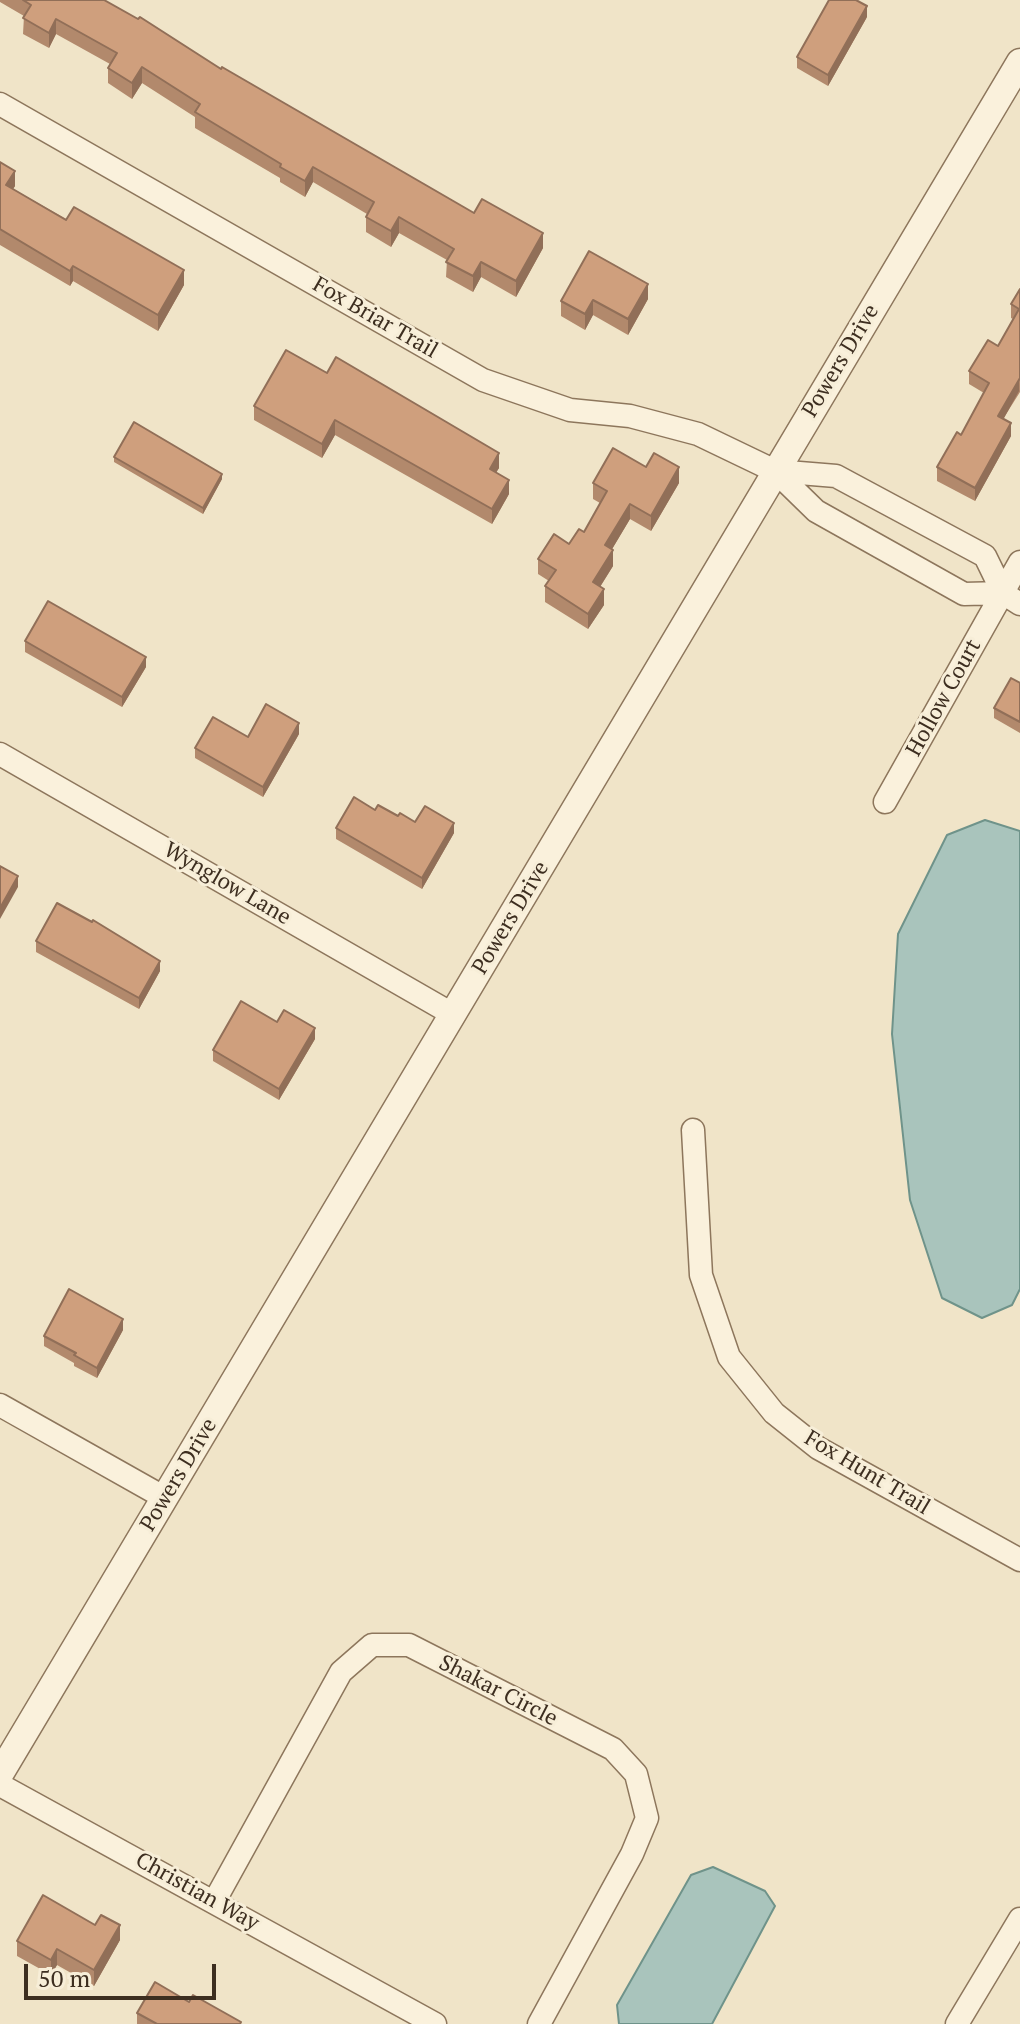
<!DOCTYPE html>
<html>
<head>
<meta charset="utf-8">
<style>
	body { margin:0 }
	#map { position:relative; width:1020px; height:2024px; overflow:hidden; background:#f0e4c8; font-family:"PT Serif",serif }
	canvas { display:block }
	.scale { position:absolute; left:24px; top:1964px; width:192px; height:36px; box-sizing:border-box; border:4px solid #3d2e20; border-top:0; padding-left:10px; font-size:24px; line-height:28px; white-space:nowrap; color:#3d2e20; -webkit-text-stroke:6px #f7eed8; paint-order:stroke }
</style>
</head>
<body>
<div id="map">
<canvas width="1020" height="2024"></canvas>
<div class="scale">50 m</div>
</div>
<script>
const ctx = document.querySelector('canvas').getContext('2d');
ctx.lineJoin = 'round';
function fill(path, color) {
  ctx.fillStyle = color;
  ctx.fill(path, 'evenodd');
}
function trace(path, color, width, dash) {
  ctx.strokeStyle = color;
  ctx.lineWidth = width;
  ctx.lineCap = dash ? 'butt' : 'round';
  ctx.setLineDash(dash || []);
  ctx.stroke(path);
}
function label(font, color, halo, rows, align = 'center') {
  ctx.font = font + ' "PT Serif",serif';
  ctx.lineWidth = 6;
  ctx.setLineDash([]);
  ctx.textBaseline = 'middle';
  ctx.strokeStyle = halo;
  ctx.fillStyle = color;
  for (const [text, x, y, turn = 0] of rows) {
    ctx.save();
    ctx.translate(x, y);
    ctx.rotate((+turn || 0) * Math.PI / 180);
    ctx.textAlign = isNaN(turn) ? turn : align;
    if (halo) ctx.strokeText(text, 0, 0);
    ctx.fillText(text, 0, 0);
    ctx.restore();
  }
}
const water = new Path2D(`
	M 985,820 L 1020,831 L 1020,1289 L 1012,1305 L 982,1318 L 942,1298 L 910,1200 L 892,1034 L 898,934 L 947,835 Z
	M 713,1867 L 765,1891 L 775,1906 L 712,2024 L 619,2024 L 617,2005 L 691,1875 Z`);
const minor = new Path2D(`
	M 0,104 L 483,380 L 570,410 L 630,416 L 698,434 L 775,471 L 816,511 L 964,594 L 1003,593
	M 775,471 L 836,476 L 985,556 L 1003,593 L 1020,604
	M 0,754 L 454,1015
	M 885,802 L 1020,562
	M 693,1130 L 701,1275 L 729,1357 L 774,1413 L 818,1448 L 1020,1560
	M 0,1405 L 165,1498
	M 0,1785 L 435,2024
	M 214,1902 L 341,1672 L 372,1645 L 409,1645 L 613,1749 L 636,1774 L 647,1818 L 632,1854 L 539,2024
	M 957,2024 L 1020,1919`);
const tertiary = new Path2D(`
	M 0,1774 L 1020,62`);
const wall = new Path2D(`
	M 0,0 L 104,0 L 221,69 L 474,213 L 543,248 L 516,297 L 481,277 L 473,292 L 446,277 L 447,260 L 399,233 L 391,247 L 366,232 L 366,217 L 367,214 L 313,182 L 305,197 L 280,182 L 280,178 L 195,128 L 195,117 L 142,83 L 132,99 L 108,83 L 108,68 L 110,64 L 56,34 L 49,48 L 23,34 L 24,16 L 0,2 Z
	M 867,17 L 828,86 L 797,68 L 797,57 Z
	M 0,162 L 15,186 L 13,189 L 184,285 L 158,331 L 73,281 L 70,286 L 0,245 Z
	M 1020,289 L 1020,392 L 1003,419 L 1011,436 L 975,501 L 937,481 L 937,467 L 961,435 L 984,393 L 969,384 L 969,371 L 998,346 L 1013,319 L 1011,318 L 1011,304 Z
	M 648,299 L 628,335 L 593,315 L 585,330 L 561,316 L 561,301 Z
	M 286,350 L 499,468 L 496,472 L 509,494 L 492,524 L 335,435 L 322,458 L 254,420 L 254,406 Z
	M 114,457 L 222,479 L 203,514 L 114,462 Z
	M 646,467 L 679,483 L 651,531 L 630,519 L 612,549 L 613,566 L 600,587 L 604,605 L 588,629 L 545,602 L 545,586 L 549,581 L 538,574 L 538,559 L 569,544 L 584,532 L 600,503 L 593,499 L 593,483 Z
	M 25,641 L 146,667 L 122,707 L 25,652 Z
	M 1020,683 L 1020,733 L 994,718 L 994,708 Z
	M 299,734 L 263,797 L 195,758 L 195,748 L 248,737 Z
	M 375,810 L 454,833 L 422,889 L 336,839 L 336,828 Z
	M 36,941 L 160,971 L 139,1009 L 36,952 Z
	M 315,1039 L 279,1100 L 213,1061 L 213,1050 Z
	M 123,1330 L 97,1378 L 74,1366 L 74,1363 L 44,1346 L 44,1336 Z
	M 120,1940 L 94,1986 L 57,1965 L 51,1975 L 17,1956 L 17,1941 Z
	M 189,2002 L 241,2024 L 137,2024 L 137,2013 Z`);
const shadedWall = new Path2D(`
	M 867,6 L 867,17 L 828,86 L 828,75 Z
	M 56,19 L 56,34 L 49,48 L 49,33 Z
	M 142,67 L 142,83 L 132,99 L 132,83 Z
	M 313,167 L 313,182 L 305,197 L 305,181 Z
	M 15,171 L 15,186 L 6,200 L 6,185 Z
	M 399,217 L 399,233 L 391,247 L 391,231 Z
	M 543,233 L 543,248 L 516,297 L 516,281 Z
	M 481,262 L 481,277 L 473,292 L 473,276 Z
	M 73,266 L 73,281 L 70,286 L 70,271 Z
	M 184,270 L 184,285 L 158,331 L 158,315 Z
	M 648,284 L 648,299 L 628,335 L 628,319 Z
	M 593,300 L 593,315 L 585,330 L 585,314 Z
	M 1019,378 L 1019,391 L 998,429 L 998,416 Z
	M 335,420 L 335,435 L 322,458 L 322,444 Z
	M 1011,423 L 1011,436 L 975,501 L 975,488 Z
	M 499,453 L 499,468 L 490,483 L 490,469 Z
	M 679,467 L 679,483 L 651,531 L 651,516 Z
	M 222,474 L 222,479 L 203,514 L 203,508 Z
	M 509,480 L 509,494 L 492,524 L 492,509 Z
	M 630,504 L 630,519 L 605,561 L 605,545 Z
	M 613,550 L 613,566 L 593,598 L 593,582 Z
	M 604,589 L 604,605 L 588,629 L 588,614 Z
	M 146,657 L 146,667 L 122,707 L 122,697 Z
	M 299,723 L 299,734 L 263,797 L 263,787 Z
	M 454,823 L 454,833 L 422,889 L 422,878 Z
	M 18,876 L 18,887 L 0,919 L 0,908 Z
	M 160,961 L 160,971 L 139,1009 L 139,998 Z
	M 315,1028 L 315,1039 L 279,1100 L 279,1089 Z
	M 123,1319 L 123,1330 L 97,1378 L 97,1368 Z
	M 120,1925 L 120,1940 L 94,1986 L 94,1970 Z
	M 57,1949 L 57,1965 L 51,1975 L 51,1960 Z`);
const building = new Path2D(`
	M 23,0 L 104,0 L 138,19 L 140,17 L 221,69 L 222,67 L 474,213 L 482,199 L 543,233 L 516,281 L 481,262 L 473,276 L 446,262 L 454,249 L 399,217 L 391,231 L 366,217 L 374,202 L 313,167 L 305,181 L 280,167 L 281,164 L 195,112 L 200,104 L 142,67 L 132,83 L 108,68 L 117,53 L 56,19 L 49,33 L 23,18 L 31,5 Z
	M 829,0 L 856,0 L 867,6 L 828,75 L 797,57 Z
	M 0,162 L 15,171 L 6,185 L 66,220 L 74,207 L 184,270 L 158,315 L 73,266 L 70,271 L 0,229 Z
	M 589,251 L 648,284 L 628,319 L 593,300 L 585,314 L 561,301 Z
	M 1020,289 L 1020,378 L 998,416 L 1011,423 L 975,488 L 937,467 L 957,432 L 961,435 L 989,383 L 969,371 L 988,340 L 998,346 L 1019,309 L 1011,304 Z
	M 286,350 L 327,373 L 336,357 L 499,453 L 490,469 L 509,480 L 492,509 L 335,420 L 322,444 L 254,406 Z
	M 134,422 L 222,474 L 203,508 L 114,457 Z
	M 613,448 L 646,467 L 654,453 L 679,467 L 651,516 L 630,504 L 605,545 L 613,550 L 593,582 L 604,589 L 588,614 L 545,586 L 556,570 L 538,559 L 554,534 L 569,544 L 579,529 L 584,532 L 607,491 L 593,483 Z
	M 48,601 L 146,657 L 122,697 L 25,641 Z
	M 1011,678 L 1020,683 L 1020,722 L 994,708 Z
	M 266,704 L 299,723 L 263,787 L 195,748 L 213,717 L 248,737 Z
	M 354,797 L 375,810 L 378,805 L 398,816 L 400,813 L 415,822 L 425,806 L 454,823 L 422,878 L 336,828 Z
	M 0,866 L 18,876 L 0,908 Z
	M 57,903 L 92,922 L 93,920 L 160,961 L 139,998 L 36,941 Z
	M 241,1001 L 277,1022 L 284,1010 L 315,1028 L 279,1089 L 213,1050 Z
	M 69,1289 L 123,1319 L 97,1368 L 74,1355 L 76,1353 L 44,1336 Z
	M 43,1895 L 95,1925 L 101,1915 L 120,1925 L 94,1970 L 57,1949 L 51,1960 L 17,1941 Z
	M 155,1982 L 189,2002 L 193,1995 L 241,2022 L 240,2024 L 157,2024 L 137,2013 Z`);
const streetNames = [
	["Fox Briar Trail",375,318,30],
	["Powers Drive",841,361,-59],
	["Hollow Court",944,698,-61],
	["Wynglow Lane",227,884,30],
	["Powers Drive",511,918,-59],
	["Fox Hunt Trail",867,1473,31],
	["Powers Drive",179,1475,-59],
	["Shakar Circle",498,1691,27],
	["Christian Way",197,1892,29]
];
fill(water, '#a9c4bc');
trace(water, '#6f938a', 2);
trace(minor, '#8d765c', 25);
trace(tertiary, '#8d765c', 29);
trace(minor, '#faf1dc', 22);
trace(tertiary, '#faf1dc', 26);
fill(wall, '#b2896c');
fill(shadedWall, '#916f58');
fill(building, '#cf9f7d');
trace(building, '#916f58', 2);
label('22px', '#3d2e20', '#f7eed8', streetNames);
</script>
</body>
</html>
